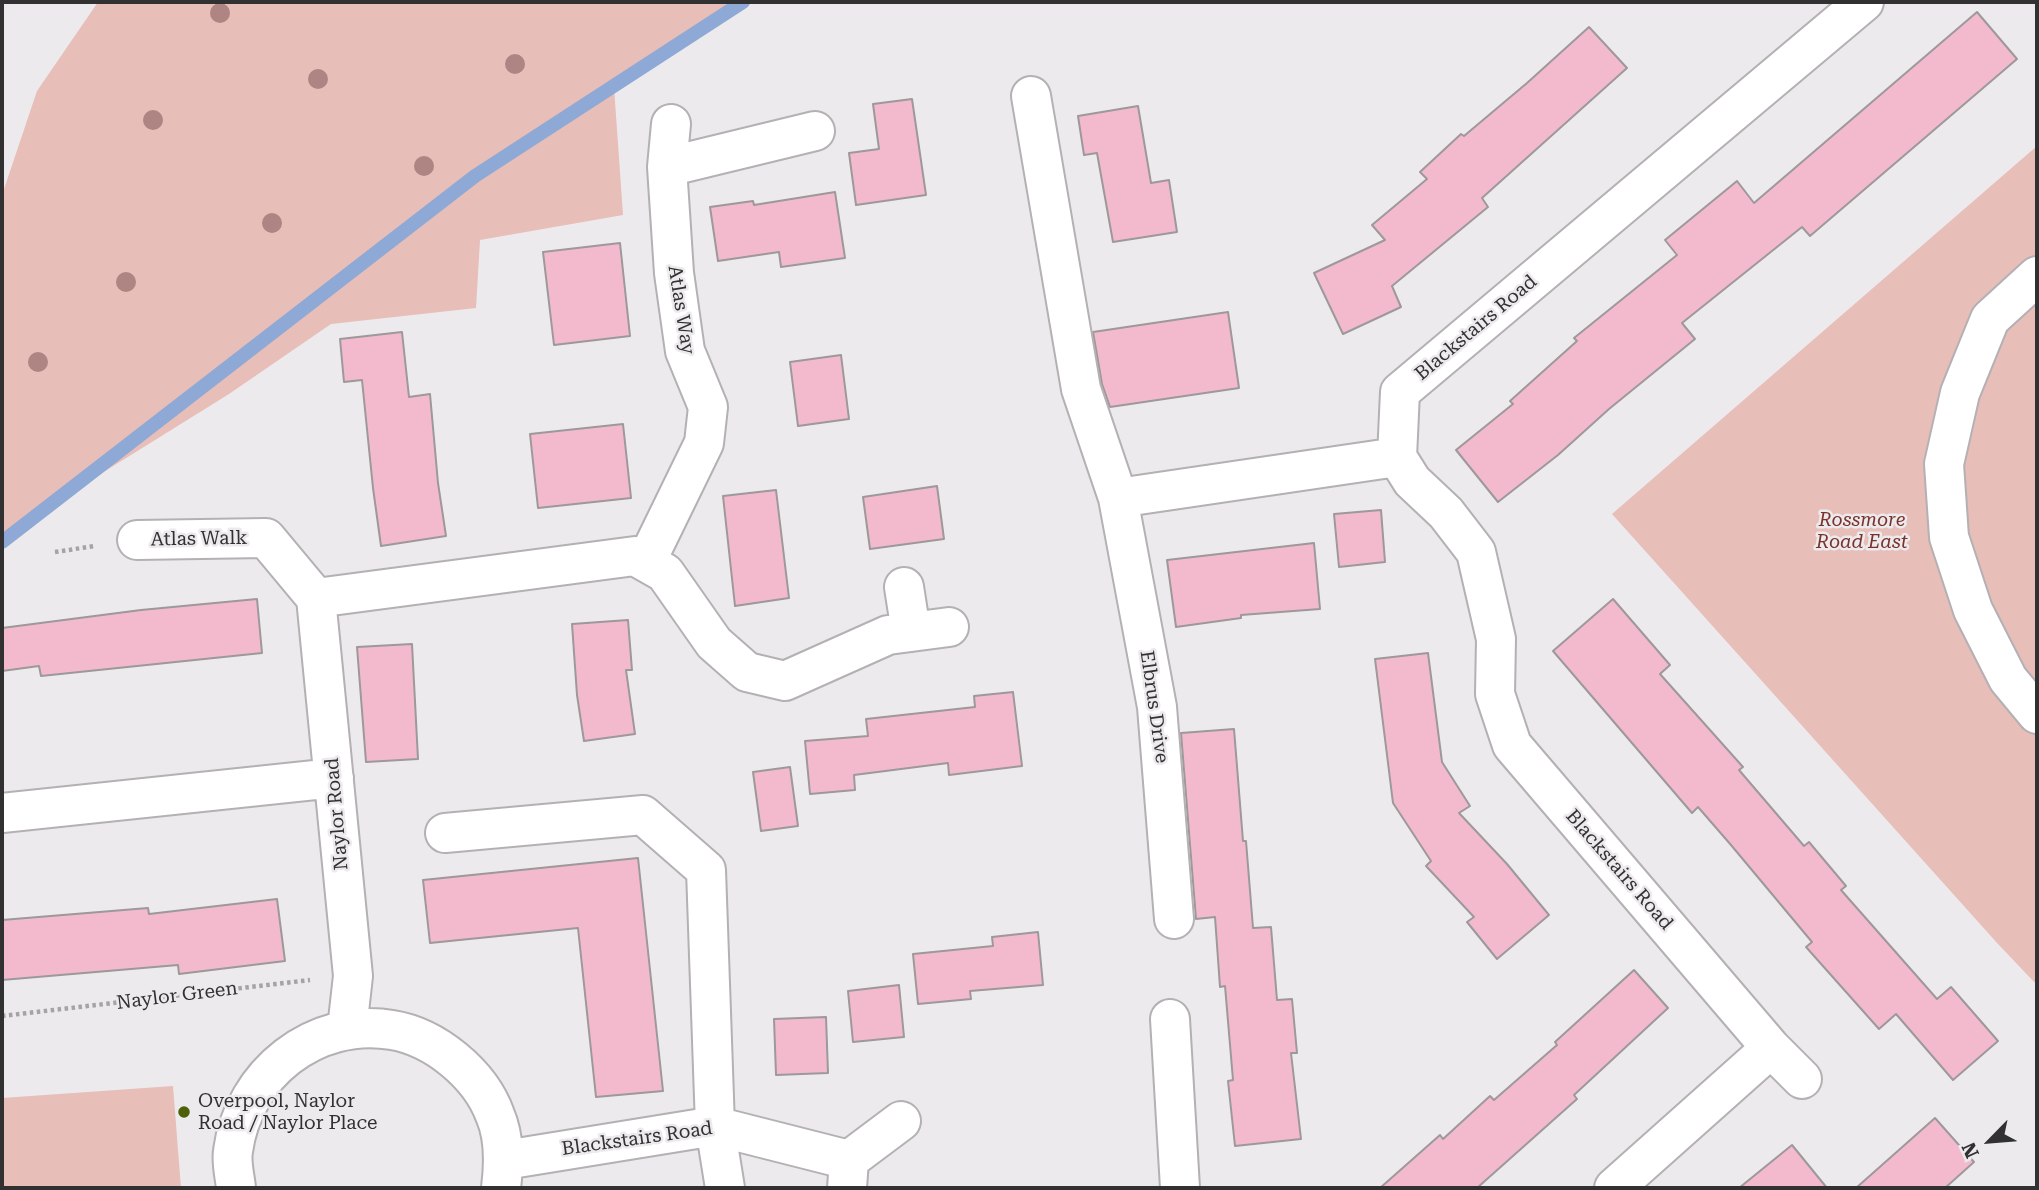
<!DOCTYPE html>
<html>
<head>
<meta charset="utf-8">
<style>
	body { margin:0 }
	#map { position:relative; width:2039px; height:1190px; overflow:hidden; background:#edeaee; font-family:"Roboto Serif",serif }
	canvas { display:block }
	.frame { position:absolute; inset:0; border:4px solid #323132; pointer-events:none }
	.north { position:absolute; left:1955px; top:1106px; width:70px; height:70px; -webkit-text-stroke:5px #edeaee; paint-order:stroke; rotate:245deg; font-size:19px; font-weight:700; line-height:28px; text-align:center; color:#323132 }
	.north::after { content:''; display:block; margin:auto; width:24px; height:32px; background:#323132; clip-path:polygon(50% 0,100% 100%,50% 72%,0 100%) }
</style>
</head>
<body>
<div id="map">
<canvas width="2039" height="1190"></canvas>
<div class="frame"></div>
<div class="north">N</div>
</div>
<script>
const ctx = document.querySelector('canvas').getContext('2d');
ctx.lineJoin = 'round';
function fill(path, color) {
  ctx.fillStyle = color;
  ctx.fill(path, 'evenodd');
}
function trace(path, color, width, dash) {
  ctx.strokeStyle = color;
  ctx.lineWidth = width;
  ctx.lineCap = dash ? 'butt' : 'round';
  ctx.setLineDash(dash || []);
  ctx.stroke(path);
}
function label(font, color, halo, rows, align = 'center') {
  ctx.font = font + ' "Roboto Serif",serif';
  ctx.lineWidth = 5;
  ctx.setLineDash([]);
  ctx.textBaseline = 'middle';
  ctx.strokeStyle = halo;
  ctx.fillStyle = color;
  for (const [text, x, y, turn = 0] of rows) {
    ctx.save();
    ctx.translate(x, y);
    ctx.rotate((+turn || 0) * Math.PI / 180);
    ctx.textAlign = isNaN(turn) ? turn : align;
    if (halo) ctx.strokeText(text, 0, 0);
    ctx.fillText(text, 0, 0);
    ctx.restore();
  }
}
const green = new Path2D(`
	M 98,2 L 743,2 L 614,87 L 623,215 L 480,240 L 476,308 L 331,324 L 229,394 L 49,506 L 2,542 L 2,195 L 37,91 Z
	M 2037,146 L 2037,985 L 1998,944 L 1612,514 Z
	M 173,1086 L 181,1188 L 2,1188 L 2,1098 Z`);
const stream = new Path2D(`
	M 2,542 L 475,176 L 743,2`);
const building = new Path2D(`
	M 1977,12 L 2017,59 L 1810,236 L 1802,227 L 1682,323 L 1695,339 L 1609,409 L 1558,455 L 1498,502 L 1456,450 L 1513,404 L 1510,401 L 1577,341 L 1574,338 L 1677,255 L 1665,240 L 1737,181 L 1754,203 Z
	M 1589,27 L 1627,68 L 1482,198 L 1488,207 L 1392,286 L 1401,307 L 1343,334 L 1314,273 L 1385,240 L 1372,225 L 1427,179 L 1420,172 L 1461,134 L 1464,136 L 1527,83 Z
	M 912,99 L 926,195 L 856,205 L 849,153 L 879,149 L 873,104 Z
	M 1138,106 L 1151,183 L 1169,180 L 1177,232 L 1113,242 L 1097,153 L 1084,155 L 1078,116 Z
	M 835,192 L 845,258 L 781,267 L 779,252 L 718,261 L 710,207 L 753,201 L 754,205 Z
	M 620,243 L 630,336 L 554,345 L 543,252 Z
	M 1228,312 L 1239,388 L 1110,407 L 1102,384 L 1093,332 Z
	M 402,332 L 409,397 L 430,394 L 438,483 L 446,536 L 381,546 L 373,488 L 362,380 L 344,382 L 340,339 Z
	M 841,355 L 849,419 L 798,426 L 790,362 Z
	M 623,424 L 631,498 L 538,508 L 530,434 Z
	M 937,486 L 944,539 L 870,549 L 863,497 Z
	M 776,490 L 789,598 L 735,606 L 723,496 Z
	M 1381,510 L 1385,562 L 1339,567 L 1334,514 Z
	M 1314,543 L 1320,609 L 1241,615 L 1241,618 L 1176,627 L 1167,560 Z
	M 257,599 L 262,653 L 41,676 L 39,666 L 2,671 L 2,628 L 141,610 Z
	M 1613,599 L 1670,665 L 1660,674 L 1743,767 L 1739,770 L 1804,846 L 1809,842 L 1846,886 L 1841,890 L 1937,999 L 1951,987 L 1998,1041 L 1953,1080 L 1896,1014 L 1879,1029 L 1806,947 L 1812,942 L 1731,845 L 1698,807 L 1692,813 L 1553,651 Z
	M 628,620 L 632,670 L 626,670 L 635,734 L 584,741 L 577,695 L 572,624 Z
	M 412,644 L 418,759 L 366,762 L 357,647 Z
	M 1428,653 L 1442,762 L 1470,806 L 1459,813 L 1507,864 L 1549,915 L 1497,959 L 1467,922 L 1474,917 L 1426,866 L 1431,861 L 1393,803 L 1375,659 Z
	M 1013,692 L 1022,766 L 949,775 L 948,763 L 854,775 L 855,790 L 810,794 L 805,741 L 868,736 L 866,719 L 975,707 L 974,696 Z
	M 1234,729 L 1243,841 L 1246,841 L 1253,928 L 1271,927 L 1277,1000 L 1292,999 L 1297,1053 L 1291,1053 L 1301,1139 L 1235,1146 L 1228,1081 L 1233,1080 L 1225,986 L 1220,987 L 1215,917 L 1196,919 L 1181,733 Z
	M 790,767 L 798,826 L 761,831 L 753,772 Z
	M 638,858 L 663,1091 L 596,1097 L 578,928 L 430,943 L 423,880 Z
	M 277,899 L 285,961 L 179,974 L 178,965 L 2,980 L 2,920 L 148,908 L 149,914 Z
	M 1038,932 L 1043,985 L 970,991 L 971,999 L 918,1004 L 913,954 L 993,946 L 992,937 Z
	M 1634,970 L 1668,1008 L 1574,1095 L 1577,1099 L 1477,1188 L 1380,1188 L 1440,1135 L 1443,1139 L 1490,1096 L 1494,1100 L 1557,1045 L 1555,1042 Z
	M 899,985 L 904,1037 L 853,1042 L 848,991 Z
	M 826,1017 L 828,1073 L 776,1075 L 774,1019 Z
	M 1935,1118 L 1974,1162 L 1945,1188 L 1856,1188 Z
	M 1792,1145 L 1827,1188 L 1739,1188 Z`);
const path = new Path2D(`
	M 55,552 L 95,546
	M 2,1016 L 310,980`);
const minor = new Path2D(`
	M 1031,96 L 1081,389 L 1118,498 L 1157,707 L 1174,919
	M 667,167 L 815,131
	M 2037,276 L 1990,319 L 1960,393 L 1944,464 L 1949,537 L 1973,610 L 2008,679 L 2037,714
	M 1118,498 L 1397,457
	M 137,540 L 266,538 L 316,598
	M 646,562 L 704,443 L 708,407 L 685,351 L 674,273 L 667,167 L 671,124
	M 904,587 L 911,632
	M 316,598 L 635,556 L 665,573 L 714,643 L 747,672 L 785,681 L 888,635 L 949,627
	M 316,598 L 353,976 L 347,1029
	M 2,813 L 334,778
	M 445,833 L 643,815 L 706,870 L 715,1126 L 725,1188
	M 1170,1019 L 1180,1188
	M 1802,1079 L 1771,1048 L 1512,745 L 1495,694 L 1496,639 L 1476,552 L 1446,513 L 1412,481 L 1397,457 L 1400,392 L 1864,2
	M 505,1160 L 715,1126 L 849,1160 L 847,1188
	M 849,1160 L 901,1121
	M 236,1188 C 235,1177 231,1163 233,1151 C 243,1074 315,1017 392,1030 C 435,1037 480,1074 495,1115 C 505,1138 504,1164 501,1188
	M 1614,1188 L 1771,1048`);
const trees = [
	[220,13],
	[515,64],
	[318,79],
	[153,120],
	[424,166],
	[272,223],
	[126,282],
	[38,362]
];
const markers = [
	[184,1112,7,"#4c6008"]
];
const streetNames = [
	["Atlas Way",681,310,81],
	["Blackstairs Road",1476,328,-40],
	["Atlas Walk",199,539,-1],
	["Elbrus Drive",1154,707,82],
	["Naylor Road",337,814,-95],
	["Blackstairs Road",1619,870,49],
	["Naylor Green",177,996,-7],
	["Blackstairs Road",637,1139,-8]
];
const parkNames = [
	["Rossmore",1862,520],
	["Road East",1862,542]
];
const poiNames = [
	["Overpool, Naylor",198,1101],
	["Road / Naylor Place",198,1123]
];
fill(green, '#e7beb8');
trace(stream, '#8ea9d5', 14);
fill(building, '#f3bace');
trace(building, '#9d989a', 2);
trace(minor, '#b4b0b4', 42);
trace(path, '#a5a3a5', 4.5, [3.5, 3.5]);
trace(minor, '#fff', 38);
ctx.fillStyle = '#ae8583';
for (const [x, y] of trees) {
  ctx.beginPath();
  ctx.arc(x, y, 10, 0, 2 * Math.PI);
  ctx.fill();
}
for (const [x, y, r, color] of markers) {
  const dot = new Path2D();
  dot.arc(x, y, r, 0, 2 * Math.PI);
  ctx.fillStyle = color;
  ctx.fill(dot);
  trace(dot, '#edeaee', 2.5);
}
label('19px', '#323132', '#edeaee', streetNames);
label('italic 19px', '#7a332c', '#edeaee', parkNames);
label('19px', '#323132', '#edeaee', poiNames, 'left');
</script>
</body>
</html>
